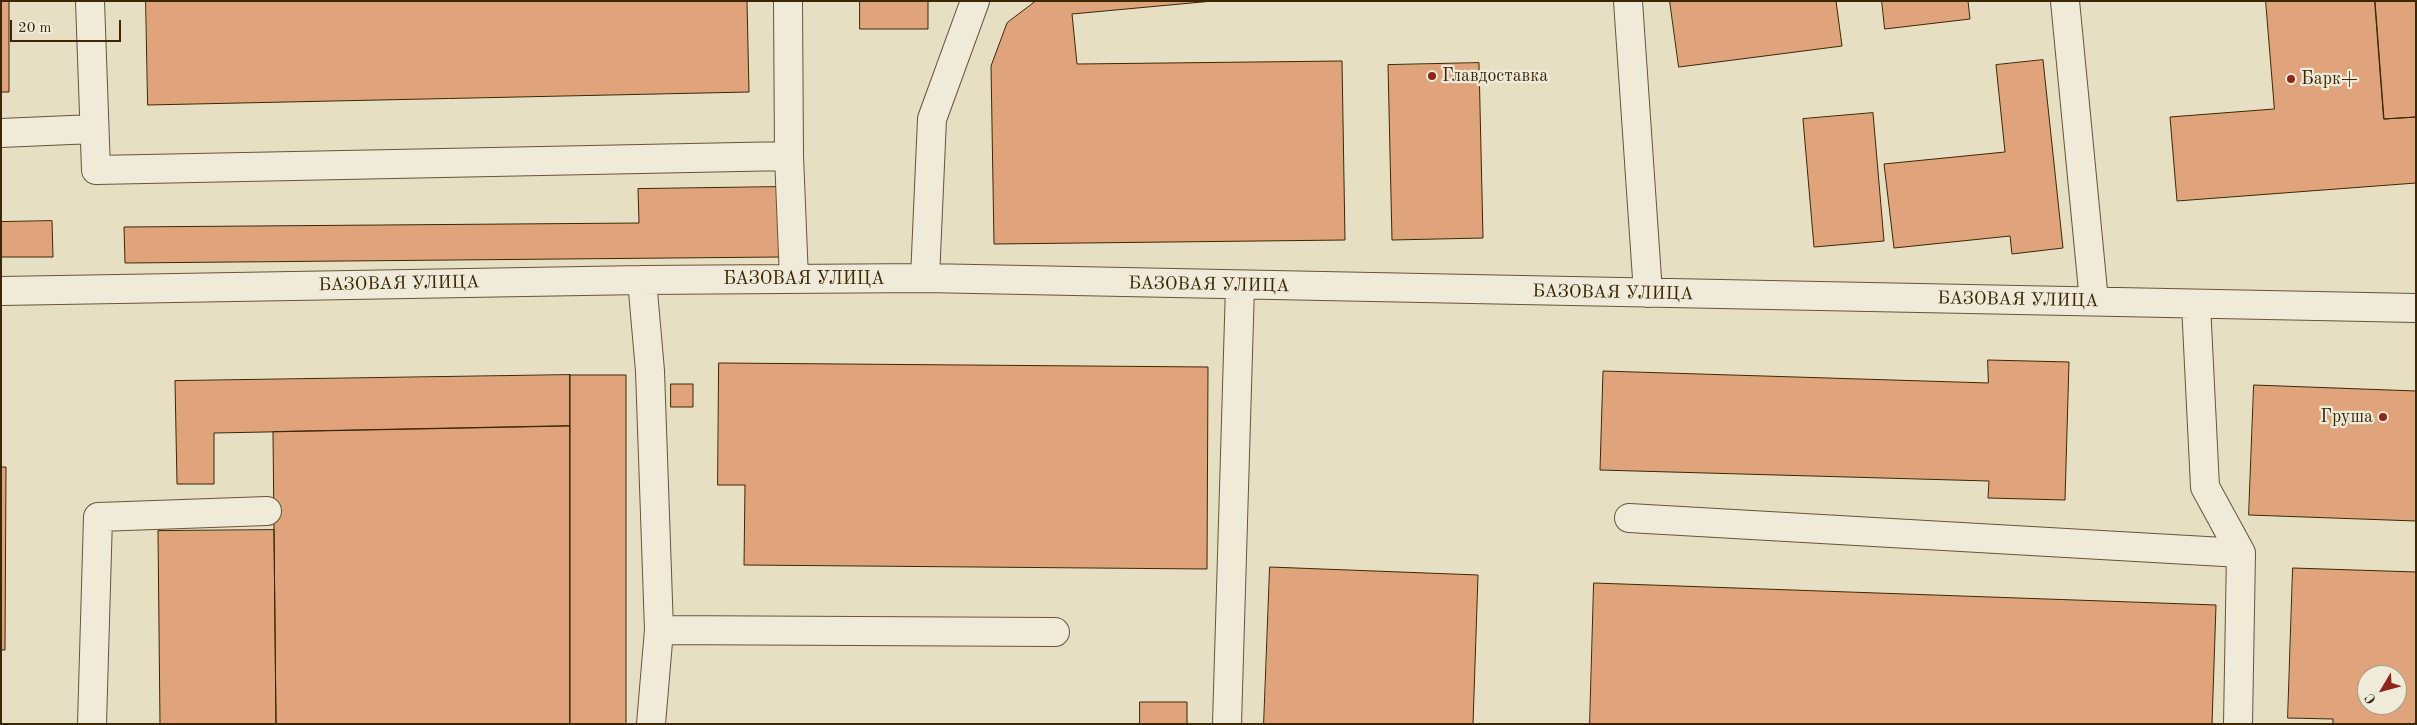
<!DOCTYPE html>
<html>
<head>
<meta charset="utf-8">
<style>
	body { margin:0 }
	#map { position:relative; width:2417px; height:725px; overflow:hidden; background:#e7dfc4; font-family:"Old Standard TT",serif }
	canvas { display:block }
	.frame { position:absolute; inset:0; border:2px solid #3d2703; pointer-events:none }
	.north { position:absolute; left:2357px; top:665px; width:50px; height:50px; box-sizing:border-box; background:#efead9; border:1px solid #a89c83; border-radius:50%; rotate:233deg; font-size:14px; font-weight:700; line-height:20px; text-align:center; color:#3d2703 }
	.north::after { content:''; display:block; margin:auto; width:18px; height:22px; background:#8f2418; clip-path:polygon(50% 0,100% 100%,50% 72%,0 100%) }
	.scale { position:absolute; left:10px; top:20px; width:111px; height:22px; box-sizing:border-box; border:2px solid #3d2703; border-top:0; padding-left:6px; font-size:15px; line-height:18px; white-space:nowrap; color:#3d2703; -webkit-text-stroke:4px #efead9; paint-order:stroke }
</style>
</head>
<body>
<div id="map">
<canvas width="2417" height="725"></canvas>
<div class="frame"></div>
<div class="north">С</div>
<div class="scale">20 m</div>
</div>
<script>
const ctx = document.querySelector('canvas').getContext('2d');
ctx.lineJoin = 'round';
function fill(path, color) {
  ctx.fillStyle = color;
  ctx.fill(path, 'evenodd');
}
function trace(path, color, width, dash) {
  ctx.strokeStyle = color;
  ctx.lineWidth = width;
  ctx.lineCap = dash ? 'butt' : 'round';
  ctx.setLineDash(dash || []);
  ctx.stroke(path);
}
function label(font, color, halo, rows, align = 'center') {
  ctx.font = font + ' "Old Standard TT",serif';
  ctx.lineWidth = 4.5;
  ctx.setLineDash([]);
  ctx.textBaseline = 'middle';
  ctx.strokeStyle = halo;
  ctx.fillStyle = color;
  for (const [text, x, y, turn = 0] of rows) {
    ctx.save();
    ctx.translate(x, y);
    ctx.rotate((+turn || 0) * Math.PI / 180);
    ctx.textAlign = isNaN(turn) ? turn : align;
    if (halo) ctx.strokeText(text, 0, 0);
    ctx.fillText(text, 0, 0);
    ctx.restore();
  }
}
const building = new Path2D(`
	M 1,1 L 9,1 L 9,92 L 1,92 Z
	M 146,1 L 747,1 L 749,92 L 148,105 Z
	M 860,1 L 928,1 L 928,29 L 860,29 Z
	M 1036,1 L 1213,1 L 1072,14 L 1077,64 L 1342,61 L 1345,240 L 994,244 L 991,66 L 1007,23 Z
	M 1670,1 L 1836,1 L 1842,46 L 1679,67 Z
	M 1882,1 L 1968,1 L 1970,19 L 1885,29 Z
	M 2266,1 L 2375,1 L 2384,119 L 2416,117 L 2416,183 L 2177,201 L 2170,117 L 2274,109 Z
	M 2375,1 L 2416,1 L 2416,117 L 2384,119 Z
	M 2043,60 L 2063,248 L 2012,254 L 2010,236 L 1894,248 L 1884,164 L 2005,152 L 1996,65 Z
	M 1479,63 L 1483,238 L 1392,240 L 1388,65 Z
	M 1873,113 L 1884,241 L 1814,247 L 1803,119 Z
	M 779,187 L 780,257 L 125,263 L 124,227 L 639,223 L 638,189 Z
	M 52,221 L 53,257 L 1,257 L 1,222 Z
	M 1988,360 L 2069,362 L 2065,500 L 1988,498 L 1989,481 L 1600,470 L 1603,371 L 1988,383 Z
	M 719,363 L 1208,367 L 1207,569 L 744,565 L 745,485 L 718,485 Z
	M 570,375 L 626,375 L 626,724 L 570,724 Z
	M 570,375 L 570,426 L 214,433 L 214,484 L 177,484 L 175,381 Z
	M 671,384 L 693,384 L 693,407 L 671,407 Z
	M 2254,385 L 2416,391 L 2416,521 L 2249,515 Z
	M 570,426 L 570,724 L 276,724 L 273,432 Z
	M 1,467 L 6,467 L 5,650 L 1,650 Z
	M 274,530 L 276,724 L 160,724 L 158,531 Z
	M 1270,567 L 1478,575 L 1473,724 L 1264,724 Z
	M 2293,568 L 2416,572 L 2416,724 L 2333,724 L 2333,719 L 2288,718 ZM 2367,675 L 2397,675 L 2397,705 L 2367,705 Z
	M 1594,583 L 2216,605 L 2212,724 L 1590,724 Z
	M 1140,702 L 1187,702 L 1187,724 L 1140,724 Z`);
const minor = new Path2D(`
	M 90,1 L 96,170 L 789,156 L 788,1
	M 1628,1 L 1648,293
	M 2065,1 L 2094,301
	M 1,133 L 93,129
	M 789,156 L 794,279
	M 925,278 L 932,119 L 975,1
	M 642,280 L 650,371 L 659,630 L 651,724
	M 1,291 L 642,280 L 925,278 L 2416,308
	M 2196,304 L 2205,487 L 2241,553 L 2238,724
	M 1629,518 L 2241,553
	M 659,630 L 1055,632
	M 92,724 L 98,517 L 267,511
	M 1227,724 L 1240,286`);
const markers = [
	[1432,76,5,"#8f2418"],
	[2291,79,5,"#8f2418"],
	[2383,417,5,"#8f2418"]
];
const poiNames = [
	["Главдоставка",1442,76],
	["Барк+",2301,79],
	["Груша",2373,417,"right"]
];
const streetNames = [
	["БАЗОВАЯ УЛИЦА",804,279],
	["БАЗОВАЯ УЛИЦА",399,284,-1],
	["БАЗОВАЯ УЛИЦА",1209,285,1],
	["БАЗОВАЯ УЛИЦА",1613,293,1],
	["БАЗОВАЯ УЛИЦА",2018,300,1]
];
fill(building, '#dfa47b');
trace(building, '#3d2703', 1);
trace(minor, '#685533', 30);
trace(minor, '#efead9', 28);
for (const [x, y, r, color] of markers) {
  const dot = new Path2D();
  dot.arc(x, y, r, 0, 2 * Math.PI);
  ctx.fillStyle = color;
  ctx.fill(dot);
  trace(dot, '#efead9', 2);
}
label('18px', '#3d2703', '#efead9', poiNames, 'left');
label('18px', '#3d2703', '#efead9', streetNames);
</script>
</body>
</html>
